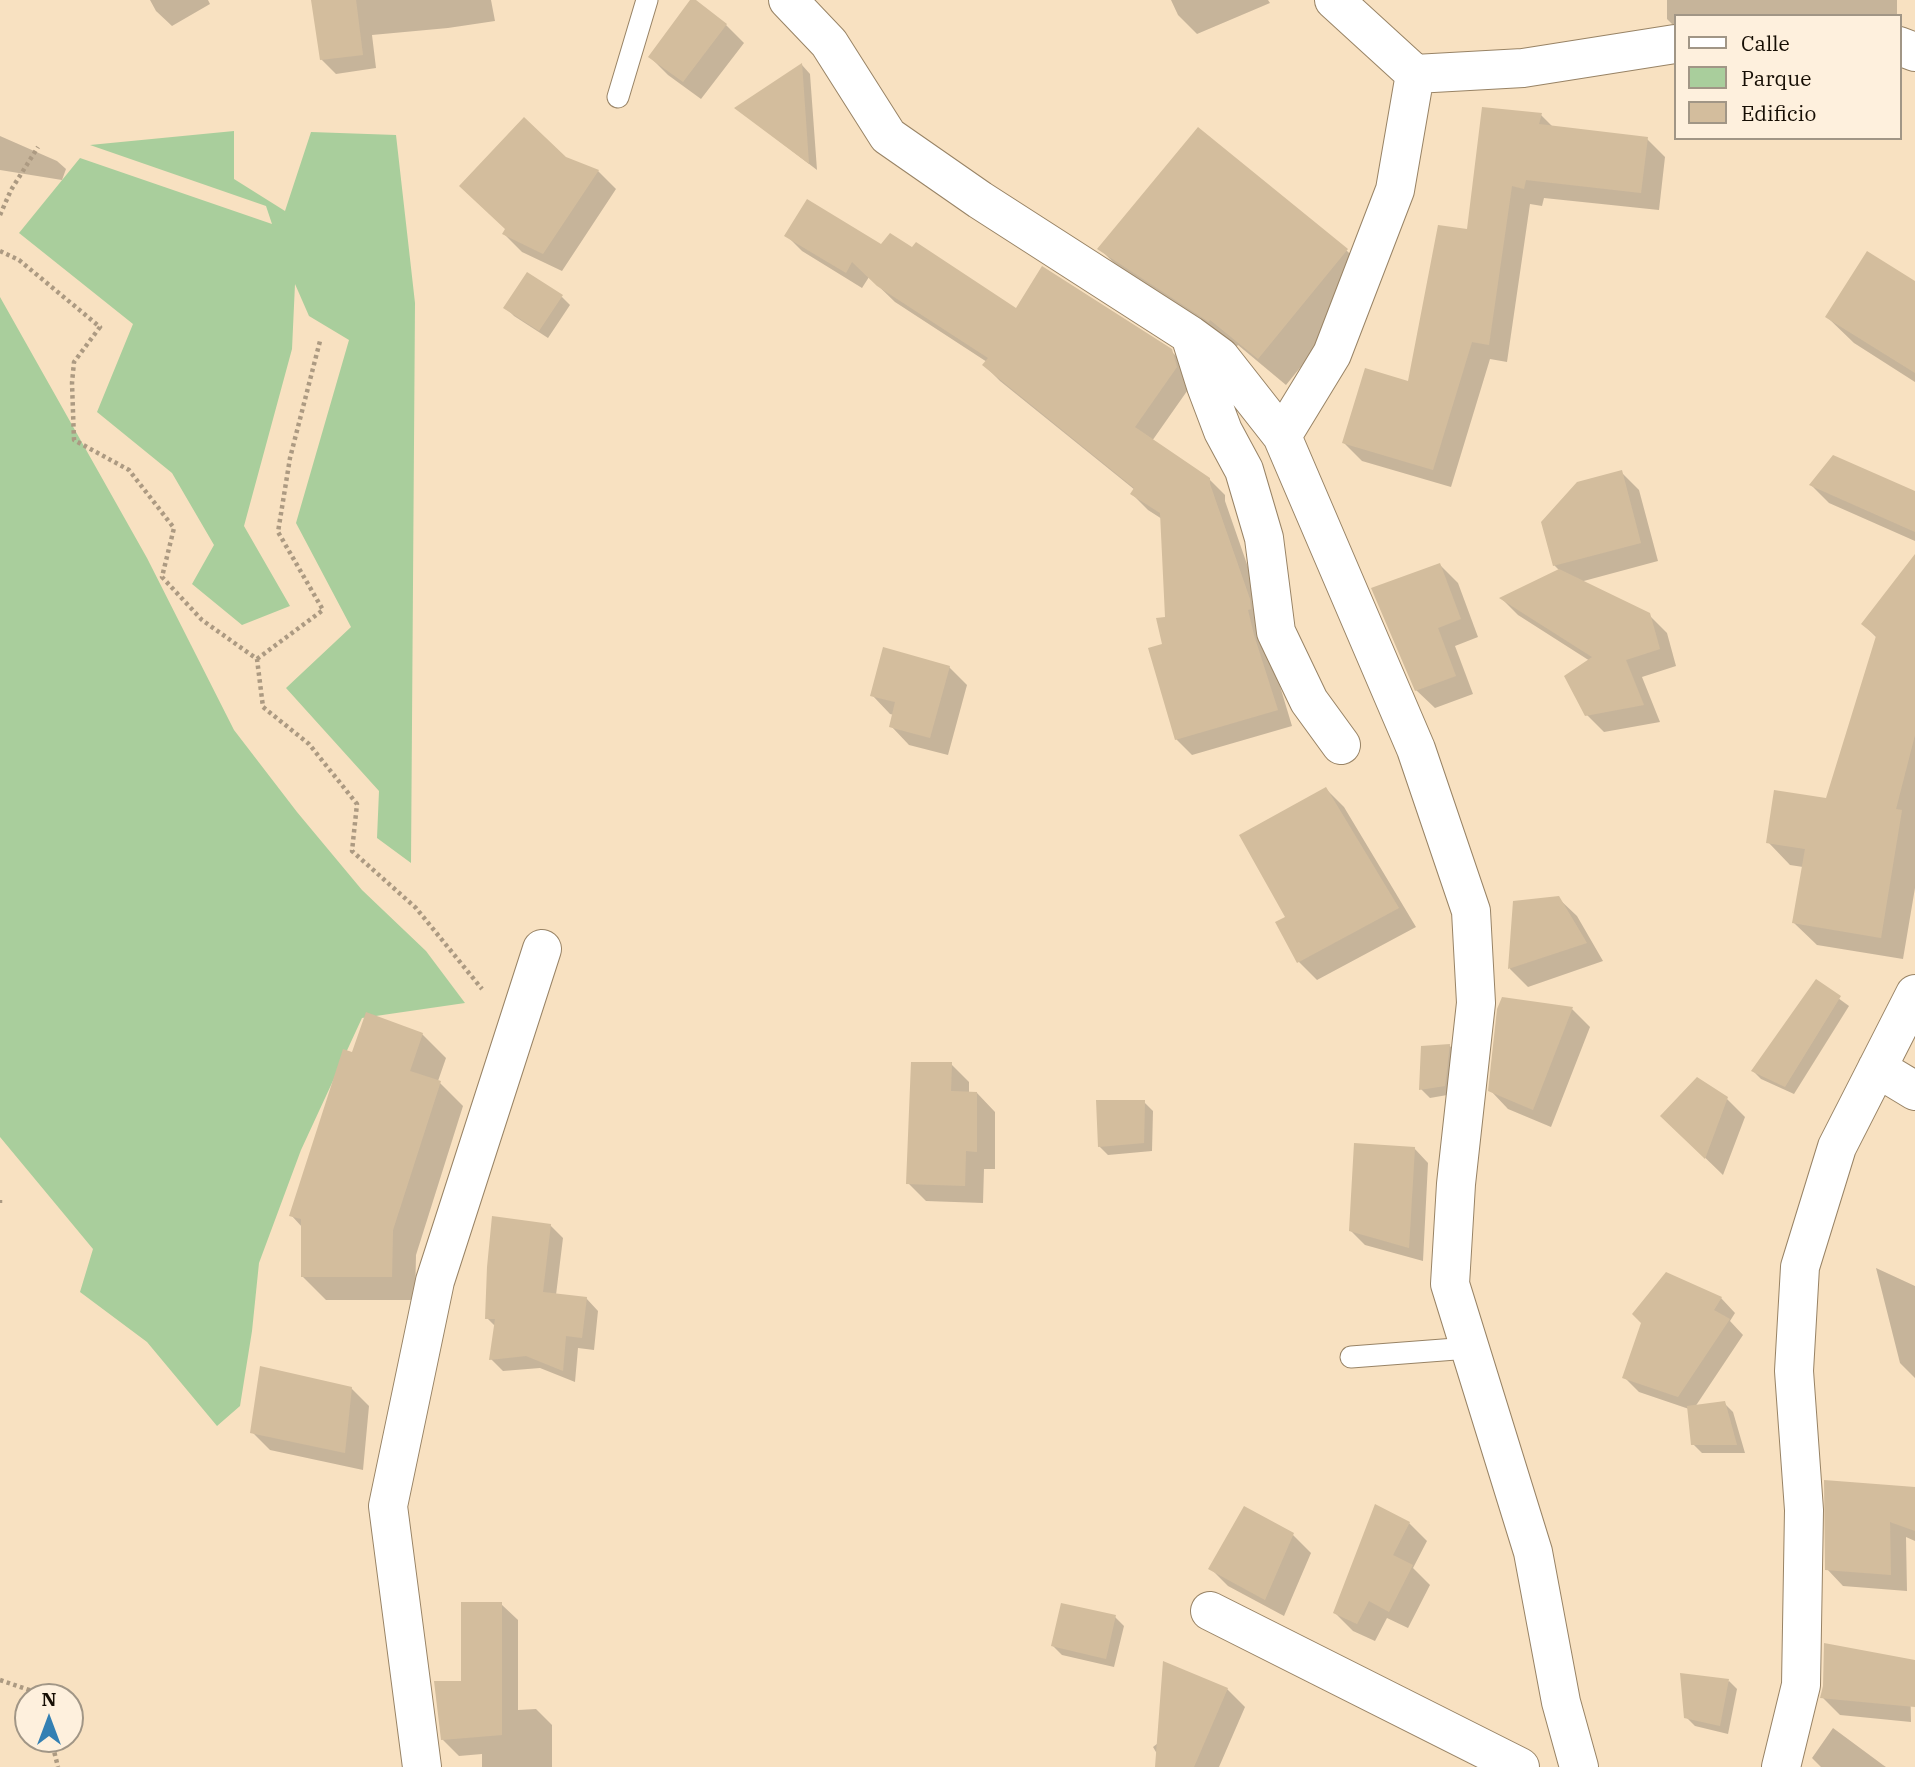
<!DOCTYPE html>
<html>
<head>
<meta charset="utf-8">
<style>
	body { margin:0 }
	#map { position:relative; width:1915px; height:1767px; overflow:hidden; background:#f8e1c1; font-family:"IBM Plex Serif",serif }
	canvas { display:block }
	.legend { position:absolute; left:1674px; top:14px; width:228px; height:126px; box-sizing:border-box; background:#fef0dd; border:2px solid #a19686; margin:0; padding:9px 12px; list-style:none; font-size:21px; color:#160e04 }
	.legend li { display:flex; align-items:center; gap:14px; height:35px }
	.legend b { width:35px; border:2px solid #a19686 }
	.north { position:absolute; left:14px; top:1683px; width:70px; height:70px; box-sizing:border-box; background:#fef0dd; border:2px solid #a19686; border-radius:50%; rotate:0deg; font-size:19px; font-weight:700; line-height:28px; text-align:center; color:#160e04 }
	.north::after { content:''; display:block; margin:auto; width:24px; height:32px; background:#3480b3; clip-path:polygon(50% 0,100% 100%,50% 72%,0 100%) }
</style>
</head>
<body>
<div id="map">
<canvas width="1915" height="1767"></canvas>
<ul class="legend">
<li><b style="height:9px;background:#fff"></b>Calle</li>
<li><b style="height:19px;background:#a9ce9c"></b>Parque</li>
<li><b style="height:19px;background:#d3bd9d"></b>Edificio</li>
</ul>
<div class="north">N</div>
</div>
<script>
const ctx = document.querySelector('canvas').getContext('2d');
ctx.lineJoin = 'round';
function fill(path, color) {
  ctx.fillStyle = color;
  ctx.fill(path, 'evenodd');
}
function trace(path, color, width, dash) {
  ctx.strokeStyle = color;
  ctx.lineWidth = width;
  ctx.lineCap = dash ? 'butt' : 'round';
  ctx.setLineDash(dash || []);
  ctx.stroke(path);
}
const green = new Path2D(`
	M 234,131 L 234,179 L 285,211 L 311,132 L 396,135 L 415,303 L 411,863 L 377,838 L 379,791 L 286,688 L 351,627 L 296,523 L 349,340 L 309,316 L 295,284 L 292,349 L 244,526 L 290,606 L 242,625 L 192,584 L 214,545 L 172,473 L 97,412 L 133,324 L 19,233 L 80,158 L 272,224 L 266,206 L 90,145 Z
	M 0,297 L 147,558 L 234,730 L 297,812 L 362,890 L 426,951 L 465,1003 L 362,1018 L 301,1150 L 259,1263 L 252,1331 L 240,1406 L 217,1426 L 147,1342 L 80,1292 L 93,1249 L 0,1137 Z`);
const shadow = new Path2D(`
	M 150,0 L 208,0 L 210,4 L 172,26 L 156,11 Z
	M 313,0 L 491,0 L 495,21 L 448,28 L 372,35 L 376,68 L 336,74 L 321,59 Z
	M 692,0 L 726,25 L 744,43 L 701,99 L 668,75 L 650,57 Z
	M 1171,0 L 1268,0 L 1270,3 L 1197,34 L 1178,15 Z
	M 1667,0 L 1897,0 L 1897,16 L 1675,16 L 1675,27 L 1667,19 Z
	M 802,65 L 810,74 L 817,170 L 736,108 Z
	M 1541,115 L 1553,127 L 1647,139 L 1665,157 L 1659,210 L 1544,198 L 1542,206 L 1530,204 L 1507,362 L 1490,359 L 1451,487 L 1362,461 L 1344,443 L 1410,384 L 1469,231 Z
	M 1199,129 L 1347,251 L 1374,277 L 1286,385 L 1238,345 L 1236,347 L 1127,276 L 1100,249 Z
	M 0,136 L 57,161 L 66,169 L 62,180 L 0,170 Z
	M 565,159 L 598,171 L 616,189 L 562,271 L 522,252 L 504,234 Z
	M 786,235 L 881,247 L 1017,310 L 1170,350 L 1187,367 L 1192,384 L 1152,441 L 1209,479 L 1225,495 L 1225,501 L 1265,616 L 1270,653 L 1292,726 L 1192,755 L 1176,739 L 1164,645 L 1167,618 L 1162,519 L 1148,510 L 1132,494 L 1135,490 L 1000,381 L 984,365 L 987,362 L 895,302 L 869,277 L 862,288 L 802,251 Z
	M 1915,283 L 1915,382 L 1854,343 L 1827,317 Z
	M 562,297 L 570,305 L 548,338 L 514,316 L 506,308 Z
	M 1621,472 L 1639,490 L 1658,561 L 1580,582 L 1649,615 L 1667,633 L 1676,666 L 1642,677 L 1660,722 L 1604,732 L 1587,715 L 1590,661 L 1518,615 L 1502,599 L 1560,571 L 1554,565 Z
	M 1811,485 L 1915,493 L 1915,541 L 1829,503 Z
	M 1915,560 L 1915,888 L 1903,959 L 1817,945 L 1794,923 L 1803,867 L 1790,865 L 1768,842 L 1828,800 L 1877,638 L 1863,624 Z
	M 1440,565 L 1458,583 L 1478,637 L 1455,646 L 1473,694 L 1435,708 L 1416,690 Z
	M 949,667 L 967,685 L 948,755 L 909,745 L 891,726 L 894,715 L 890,714 L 872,695 Z
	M 1326,789 L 1344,807 L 1416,927 L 1317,980 L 1299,962 L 1287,917 Z
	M 1558,898 L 1577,916 L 1603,961 L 1528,987 L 1510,969 L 1515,903 Z
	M 1816,982 L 1849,1006 L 1794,1094 L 1761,1079 L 1753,1071 Z
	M 1503,999 L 1572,1009 L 1590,1027 L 1551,1127 L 1508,1109 L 1490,1090 Z
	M 422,1034 L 446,1058 L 438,1081 L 463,1106 L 416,1255 L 415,1300 L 326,1300 L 302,1276 L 302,1227 L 291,1215 Z
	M 1449,1045 L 1457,1054 L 1453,1094 L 1430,1098 L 1421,1089 Z
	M 951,1064 L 969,1082 L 969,1093 L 977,1093 L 995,1112 L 995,1169 L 984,1169 L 983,1203 L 926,1201 L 908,1183 Z
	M 1727,1099 L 1745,1117 L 1723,1175 L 1662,1116 Z
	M 1144,1102 L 1153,1111 L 1152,1151 L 1108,1155 L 1099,1146 Z
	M 1414,1148 L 1428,1163 L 1423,1261 L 1365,1245 L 1350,1230 Z
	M 550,1225 L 563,1238 L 556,1295 L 586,1298 L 598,1311 L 594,1350 L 578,1348 L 575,1382 L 540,1368 L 503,1371 L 491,1359 L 496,1327 L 487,1318 Z
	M 1876,1268 L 1915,1286 L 1915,1378 L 1900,1363 Z
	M 1721,1298 L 1735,1313 L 1730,1321 L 1743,1335 L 1695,1407 L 1724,1403 L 1733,1412 L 1745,1453 L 1702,1453 L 1693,1444 L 1689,1409 L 1639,1392 L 1624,1377 Z
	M 351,1388 L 369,1406 L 363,1470 L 270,1450 L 252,1432 Z
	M 1915,1489 L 1915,1541 L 1906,1537 L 1907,1591 L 1843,1586 L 1827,1569 Z
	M 1409,1523 L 1427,1541 L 1413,1568 L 1430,1585 L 1408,1628 L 1387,1618 L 1375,1641 L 1353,1631 L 1335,1613 Z
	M 1293,1535 L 1311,1553 L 1284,1616 L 1228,1586 L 1210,1568 Z
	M 501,1604 L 518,1620 L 518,1710 L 536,1709 L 552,1725 L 552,1767 L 482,1767 L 482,1754 L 459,1756 L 442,1739 L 462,1683 Z
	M 1115,1617 L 1124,1626 L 1114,1667 L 1062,1655 L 1053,1646 Z
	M 1910,1676 L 1911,1722 L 1840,1715 L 1822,1697 Z
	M 1729,1681 L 1737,1689 L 1728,1734 L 1695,1726 L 1686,1717 Z
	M 1227,1689 L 1245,1707 L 1219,1767 L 1165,1767 L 1153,1747 Z
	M 1833,1728 L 1883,1765 L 1886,1767 L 1821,1767 L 1812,1758 Z`);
const building = new Path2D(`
	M 311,0 L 356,0 L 363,55 L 320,60 Z
	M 690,0 L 696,0 L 727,24 L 683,82 L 648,57 Z
	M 802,63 L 809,164 L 734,108 Z
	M 1482,107 L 1542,113 L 1539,124 L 1648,137 L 1641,193 L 1526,180 L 1524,189 L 1512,186 L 1489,345 L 1472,342 L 1433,470 L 1342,443 L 1365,368 L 1408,381 L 1438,225 L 1467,229 Z
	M 524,117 L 566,157 L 599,170 L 543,254 L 502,234 L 505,229 L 459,186 Z
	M 1198,127 L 1348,249 L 1258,359 L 1210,320 L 1209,322 L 1097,249 Z
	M 807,199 L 881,244 L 890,233 L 912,247 L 916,242 L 1016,308 L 1042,266 L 1172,349 L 1177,367 L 1135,427 L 1210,478 L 1210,484 L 1250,599 L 1251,609 L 1248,610 L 1254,635 L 1278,710 L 1175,740 L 1148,648 L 1162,644 L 1156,618 L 1165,617 L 1160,513 L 1130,494 L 1134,488 L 982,365 L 988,358 L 877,286 L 852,262 L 846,273 L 784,236 Z
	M 1867,251 L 1915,281 L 1915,373 L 1825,317 Z
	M 527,272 L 563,295 L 539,331 L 503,308 Z
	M 1833,455 L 1915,491 L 1915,532 L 1809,485 Z
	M 1622,470 L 1641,543 L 1553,566 L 1541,522 L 1577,482 Z
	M 1915,554 L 1915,735 L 1896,809 L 1902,810 L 1881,938 L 1792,923 L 1805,849 L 1766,843 L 1774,790 L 1826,798 L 1876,636 L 1861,624 Z
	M 1440,563 L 1461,619 L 1438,628 L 1456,676 L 1415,691 L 1371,588 Z
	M 1559,569 L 1650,613 L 1660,649 L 1626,660 L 1644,705 L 1585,716 L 1564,676 L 1592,657 L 1499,598 Z
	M 883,647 L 950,666 L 930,738 L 889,727 L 895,702 L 870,696 Z
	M 1326,787 L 1399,908 L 1297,963 L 1275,922 L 1285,917 L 1239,835 Z
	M 1559,896 L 1587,943 L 1508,969 L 1513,901 Z
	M 1816,979 L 1841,996 L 1785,1087 L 1751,1071 Z
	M 1502,997 L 1573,1007 L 1533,1110 L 1488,1091 L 1497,1009 Z
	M 366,1012 L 423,1033 L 410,1071 L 441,1081 L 393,1230 L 392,1277 L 301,1277 L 301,1219 L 289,1216 L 343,1049 L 352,1052 Z
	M 1450,1044 L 1445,1086 L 1419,1090 L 1421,1046 Z
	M 911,1062 L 952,1062 L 951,1091 L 977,1092 L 977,1152 L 966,1151 L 965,1186 L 906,1184 Z
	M 1697,1077 L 1728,1097 L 1705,1159 L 1660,1116 Z
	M 1096,1100 L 1145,1100 L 1144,1143 L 1098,1147 Z
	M 1354,1143 L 1415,1147 L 1409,1248 L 1349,1231 Z
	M 492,1216 L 551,1224 L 543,1292 L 587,1297 L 582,1338 L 566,1336 L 563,1371 L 526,1356 L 489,1360 L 495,1319 L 485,1319 L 487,1267 Z
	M 1666,1272 L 1722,1297 L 1714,1310 L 1730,1319 L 1678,1397 L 1622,1378 L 1641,1323 L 1632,1314 Z
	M 260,1366 L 352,1387 L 345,1453 L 250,1433 Z
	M 1725,1401 L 1737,1445 L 1691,1445 L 1687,1406 Z
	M 1824,1480 L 1915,1487 L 1915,1531 L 1890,1522 L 1891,1575 L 1825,1570 Z
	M 1375,1504 L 1410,1522 L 1393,1555 L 1413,1565 L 1389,1612 L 1369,1601 L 1357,1624 L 1333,1613 Z
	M 1244,1506 L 1294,1533 L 1265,1600 L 1208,1569 Z
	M 461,1602 L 502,1602 L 502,1735 L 441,1740 L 434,1681 L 461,1681 Z
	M 1061,1603 L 1116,1615 L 1106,1659 L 1051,1646 Z
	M 1824,1643 L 1915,1660 L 1915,1707 L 1820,1698 L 1823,1686 Z
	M 1163,1661 L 1228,1688 L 1194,1767 L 1155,1767 Z
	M 1680,1673 L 1729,1679 L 1720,1726 L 1684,1718 Z`);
const path = new Path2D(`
	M 0,215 L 11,190 L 38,147
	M 0,251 L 19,260 L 100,327 L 74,362 L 72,383 L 74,440 L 129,470 L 174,528 L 162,577 L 202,620 L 257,659 L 263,707 L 309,744 L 357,804 L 352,851 L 416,908 L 482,989
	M 257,659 L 323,610 L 278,532 L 290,458 L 320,341
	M 0,1200 L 0,1203
	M 0,1680 L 38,1693 L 39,1697
	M 51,1739 L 58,1767`);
const lane = new Path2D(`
	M 618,97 L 647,0
	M 1351,1357 L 1469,1348`);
const street = new Path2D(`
	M 788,0 L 829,43 L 888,136 L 980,200 L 1190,335 L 1220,357 L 1282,436 L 1416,749 L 1471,911 L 1476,1003 L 1456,1184 L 1450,1284 L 1533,1552 L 1561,1702 L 1579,1767
	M 1334,0 L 1415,74 L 1523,68 L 1675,44
	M 1899,46 L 1915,52
	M 1190,335 L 1206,386 L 1223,431 L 1244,470 L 1264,538 L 1276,632 L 1309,701 L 1341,745
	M 1282,436 L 1332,354 L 1395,190 L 1415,74
	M 1877,1068 L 1915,1091
	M 1210,1611 L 1520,1767
	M 422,1767 L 388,1506 L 435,1281 L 542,949
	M 1781,1767 L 1801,1685 L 1804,1510 L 1794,1371 L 1800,1267 L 1837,1147 L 1915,994`);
fill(green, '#a9ce9c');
fill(shadow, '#0003');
fill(building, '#d3bd9d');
trace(lane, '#988365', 23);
trace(street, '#988365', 40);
trace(path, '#ac9a82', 4.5, [3.5, 3.5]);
trace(lane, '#fff', 21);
trace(street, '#fff', 38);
</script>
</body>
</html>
